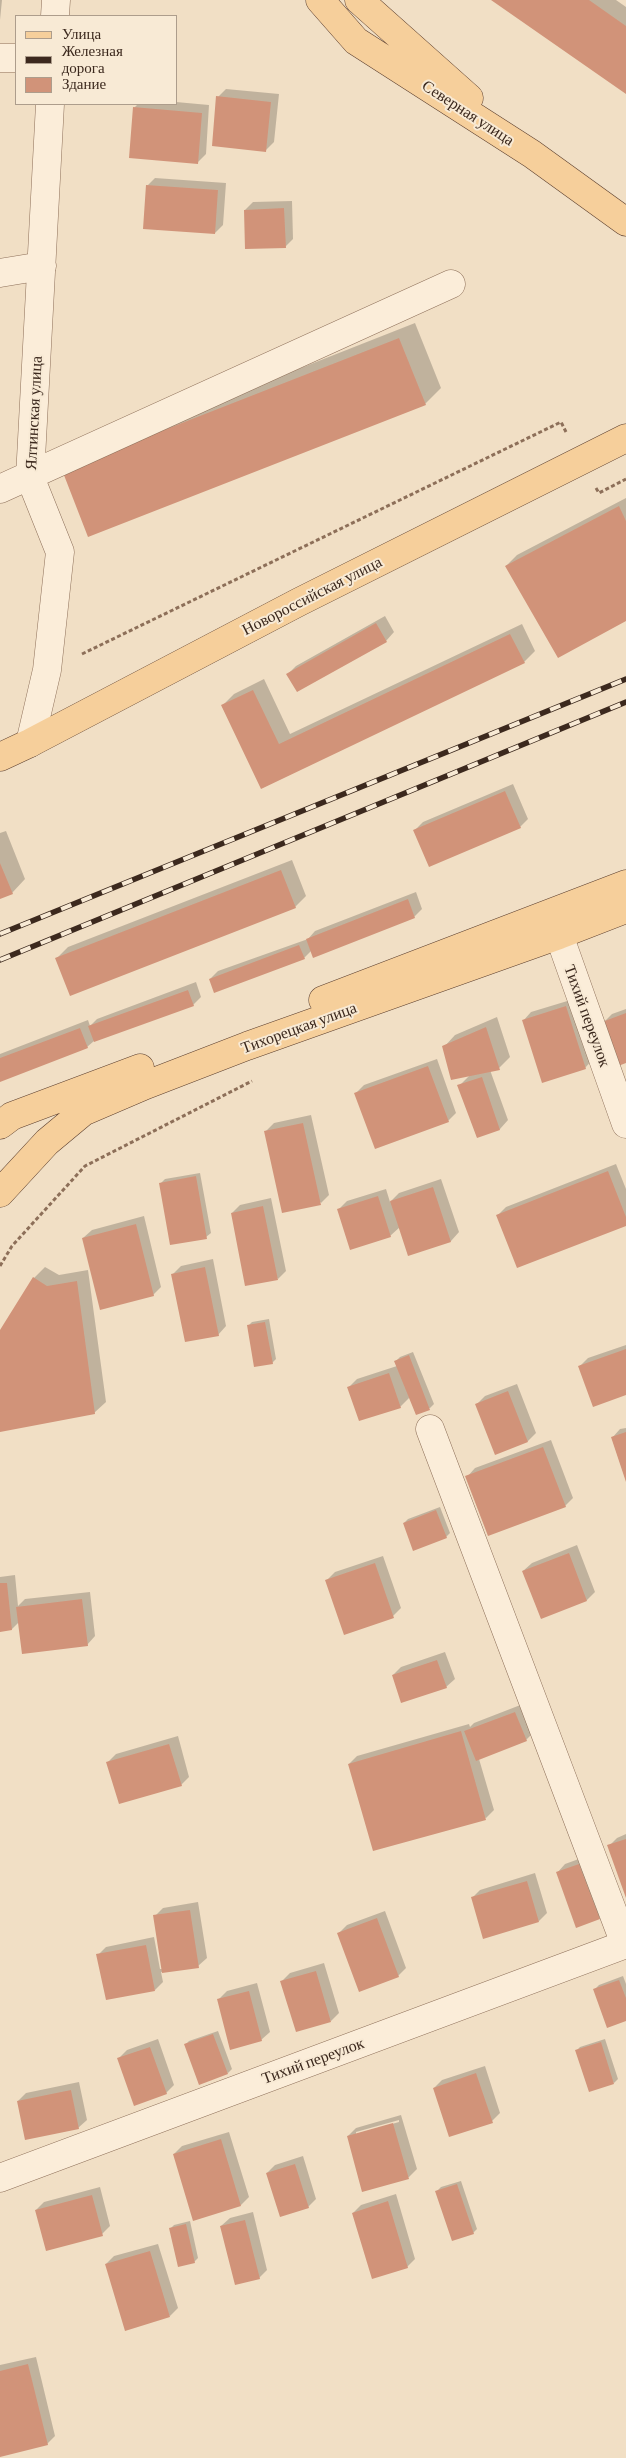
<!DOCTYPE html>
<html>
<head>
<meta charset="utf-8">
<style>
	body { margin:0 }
	#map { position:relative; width:626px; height:2458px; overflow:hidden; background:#f1dfc5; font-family:"Crimson Pro",serif }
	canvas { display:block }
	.legend { position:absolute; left:15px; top:15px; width:162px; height:90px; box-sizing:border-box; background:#f8ead5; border:1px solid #ad9d8c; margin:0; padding:6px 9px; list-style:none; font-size:15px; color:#3c291e }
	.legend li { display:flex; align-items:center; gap:10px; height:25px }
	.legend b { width:25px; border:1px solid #ad9d8c }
</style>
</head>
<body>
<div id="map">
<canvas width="626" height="2458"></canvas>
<ul class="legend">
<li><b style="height:6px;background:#f6cf9b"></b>Улица</li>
<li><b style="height:6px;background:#3c291e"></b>Железная дорога</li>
<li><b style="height:14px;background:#d19379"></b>Здание</li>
</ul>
</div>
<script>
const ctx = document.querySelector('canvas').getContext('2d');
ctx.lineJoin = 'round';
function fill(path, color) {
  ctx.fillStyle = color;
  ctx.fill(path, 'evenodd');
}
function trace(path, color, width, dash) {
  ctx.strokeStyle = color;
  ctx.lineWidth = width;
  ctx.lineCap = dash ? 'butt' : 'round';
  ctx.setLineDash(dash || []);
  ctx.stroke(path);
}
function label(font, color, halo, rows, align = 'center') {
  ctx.font = font + ' "Crimson Pro",serif';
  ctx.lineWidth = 4;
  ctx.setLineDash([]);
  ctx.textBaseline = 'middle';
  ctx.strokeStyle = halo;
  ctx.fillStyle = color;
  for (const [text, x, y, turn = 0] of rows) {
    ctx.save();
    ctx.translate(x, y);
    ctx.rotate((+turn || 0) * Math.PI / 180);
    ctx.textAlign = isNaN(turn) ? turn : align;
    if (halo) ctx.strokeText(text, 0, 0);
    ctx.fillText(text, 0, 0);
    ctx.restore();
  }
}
const shadow = new Path2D(`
	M 0,0 L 2,0 L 0,20 Z
	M 494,0 L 616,0 L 626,7 L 626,92 Z
	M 226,89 L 279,94 L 274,142 L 266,150 L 218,97 Z
	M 176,102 L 209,105 L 206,154 L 197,163 L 134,108 L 138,104 Z
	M 155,178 L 226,183 L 223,225 L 215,233 L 147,186 Z
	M 292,201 L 293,239 L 285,247 L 245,210 L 253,202 Z
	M 415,323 L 441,388 L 425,404 L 80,455 Z
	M 626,498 L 626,621 L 506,566 L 517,555 Z
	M 385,616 L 394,632 L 386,641 L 297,690 L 288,674 L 296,666 Z
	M 522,624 L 535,651 L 524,662 L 262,788 L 222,706 L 234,694 L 264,679 L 290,734 Z
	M 513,784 L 528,819 L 520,827 L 415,830 L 423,822 Z
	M 6,831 L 25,879 L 12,893 L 0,898 L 0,833 Z
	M 292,860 L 306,896 L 295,907 L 57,958 L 68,947 Z
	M 416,892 L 422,909 L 414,917 L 311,951 L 304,958 L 210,979 L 218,971 L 308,939 L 315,931 Z
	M 196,982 L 201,997 L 193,1005 L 94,1041 L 87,1047 L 0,1080 L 0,1054 L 88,1020 L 90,1026 L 97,1019 Z
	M 574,999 L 593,1059 L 585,1068 L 523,1021 L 531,1012 Z
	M 626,1009 L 626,1062 L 604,1022 L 612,1014 Z
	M 497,1017 L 510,1057 L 499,1068 L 490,1070 L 508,1120 L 500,1129 L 477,1137 L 459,1086 L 470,1075 L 444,1047 L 455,1035 Z
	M 437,1059 L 456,1113 L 448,1121 L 356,1093 L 364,1085 Z
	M 311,1115 L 329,1195 L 321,1203 L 265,1132 L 274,1123 Z
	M 616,1164 L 626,1189 L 626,1225 L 498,1215 L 506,1207 Z
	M 200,1173 L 211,1233 L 206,1237 L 161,1183 L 165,1179 Z
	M 441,1179 L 459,1232 L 451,1241 L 408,1254 L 400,1227 L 390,1236 L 339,1209 L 347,1201 L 386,1189 L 390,1202 L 399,1193 Z
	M 271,1198 L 286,1271 L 278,1279 L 232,1213 L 240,1205 Z
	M 144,1216 L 161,1287 L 153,1295 L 83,1238 L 92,1230 Z
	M 213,1259 L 226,1326 L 218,1335 L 173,1274 L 181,1266 Z
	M 45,1267 L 59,1275 L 88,1270 L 106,1402 L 94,1413 L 0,1431 L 0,1332 L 34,1278 Z
	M 269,1319 L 276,1359 L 272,1363 L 248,1326 L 252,1322 Z
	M 626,1345 L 626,1394 L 580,1366 L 588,1358 Z
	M 413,1352 L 434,1404 L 430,1408 L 416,1414 L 410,1397 L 400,1407 L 349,1387 L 357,1379 L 397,1366 L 396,1361 L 400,1357 Z
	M 517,1384 L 536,1433 L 528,1441 L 496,1453 L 477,1404 L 485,1396 Z
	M 626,1428 L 626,1480 L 612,1438 L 620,1429 Z
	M 551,1440 L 573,1498 L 565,1506 L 467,1477 L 475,1468 Z
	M 440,1507 L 450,1533 L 446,1537 L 404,1523 L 408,1519 Z
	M 577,1545 L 595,1592 L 587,1600 L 541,1618 L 523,1571 L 532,1563 Z
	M 383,1556 L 401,1608 L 393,1616 L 327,1580 L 335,1572 Z
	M 15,1575 L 18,1606 L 25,1599 L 90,1592 L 95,1636 L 87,1645 L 19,1622 L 12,1629 L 0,1631 L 0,1577 Z
	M 445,1652 L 455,1679 L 446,1687 L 393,1675 L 401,1667 Z
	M 523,1704 L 534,1732 L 526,1740 L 479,1759 L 494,1810 L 486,1818 L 349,1764 L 357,1756 L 469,1724 L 470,1727 L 474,1723 Z
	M 178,1736 L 189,1777 L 181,1785 L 108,1762 L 116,1754 Z
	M 626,1834 L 626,1895 L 609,1846 L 617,1838 Z
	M 587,1856 L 607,1909 L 599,1917 L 557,1873 L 565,1864 Z
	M 535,1873 L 547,1913 L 539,1921 L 472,1898 L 480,1890 Z
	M 198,1902 L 207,1958 L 198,1966 L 161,1972 L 163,1982 L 155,1990 L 98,1955 L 106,1947 L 154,1937 L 160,1969 L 163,1969 L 155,1916 L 163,1908 Z
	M 385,1911 L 406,1968 L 398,1976 L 339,1933 L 347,1925 Z
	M 324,1963 L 339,2013 L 331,2021 L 282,1981 L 290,1973 Z
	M 623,1976 L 626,1984 L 626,2020 L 595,1989 L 599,1985 Z
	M 257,1983 L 270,2032 L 261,2040 L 219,1999 L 227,1991 Z
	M 218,2031 L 232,2069 L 228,2073 L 185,2045 L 189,2041 Z
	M 158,2039 L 174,2085 L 166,2093 L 119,2058 L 127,2050 Z
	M 605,2039 L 618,2079 L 614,2083 L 576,2051 L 580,2047 Z
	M 485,2066 L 500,2113 L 492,2121 L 434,2088 L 442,2080 Z
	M 79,2082 L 87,2120 L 78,2128 L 18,2101 L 26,2093 Z
	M 401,2115 L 417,2169 L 409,2177 L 363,2190 L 348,2136 L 356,2128 ZM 399,2120 L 399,2122 L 356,2134 L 356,2132 Z
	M 229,2132 L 249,2197 L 241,2205 L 194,2220 L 174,2154 L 182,2146 Z
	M 303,2156 L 316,2199 L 308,2207 L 267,2173 L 275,2165 Z
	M 461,2181 L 477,2229 L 473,2233 L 437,2191 L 441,2187 Z
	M 100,2187 L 110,2226 L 102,2234 L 36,2210 L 44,2202 Z
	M 396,2194 L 415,2259 L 407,2267 L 353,2213 L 361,2205 Z
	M 253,2212 L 267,2270 L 259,2278 L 221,2226 L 230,2218 Z
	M 190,2221 L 198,2258 L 194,2262 L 170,2229 L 174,2225 Z
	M 158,2244 L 178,2308 L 170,2316 L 106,2264 L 114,2256 Z
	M 36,2357 L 55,2436 L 47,2444 L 0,2456 L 0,2365 Z`);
const building = new Path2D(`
	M 491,0 L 589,0 L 626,26 L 626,94 Z
	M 216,96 L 271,102 L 266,152 L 212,146 Z
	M 133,107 L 202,113 L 198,164 L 129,158 Z
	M 146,185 L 218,190 L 215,234 L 143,229 Z
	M 284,208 L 286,248 L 245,249 L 244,210 Z
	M 399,338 L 426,405 L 88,537 L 62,470 Z
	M 619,506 L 626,521 L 626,621 L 558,658 L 505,566 Z
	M 376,623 L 387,642 L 297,692 L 286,674 Z
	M 510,634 L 525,663 L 261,789 L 221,705 L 253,690 L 279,744 Z
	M 505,791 L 521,828 L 429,867 L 413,830 Z
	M 0,863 L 13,894 L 0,899 Z
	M 281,870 L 296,908 L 70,996 L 55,958 Z
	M 408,899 L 415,918 L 313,958 L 306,939 Z
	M 299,945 L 305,959 L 214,993 L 209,979 Z
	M 188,990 L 194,1006 L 94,1042 L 88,1026 Z
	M 566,1006 L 586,1069 L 542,1083 L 522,1020 Z
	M 626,1013 L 626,1063 L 618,1066 L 602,1022 Z
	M 486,1027 L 500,1070 L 451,1080 L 442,1046 Z
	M 80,1028 L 88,1048 L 0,1082 L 0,1058 Z
	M 428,1066 L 449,1122 L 375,1149 L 354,1093 Z
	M 482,1077 L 500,1130 L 477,1138 L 457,1085 Z
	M 303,1123 L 321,1205 L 282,1213 L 264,1131 Z
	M 608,1171 L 626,1217 L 626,1226 L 517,1268 L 496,1215 Z
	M 196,1176 L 207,1239 L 170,1245 L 159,1183 Z
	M 433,1187 L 451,1242 L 408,1256 L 390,1201 Z
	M 378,1196 L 391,1237 L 350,1250 L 337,1209 Z
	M 263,1206 L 278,1280 L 245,1286 L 231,1213 Z
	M 136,1224 L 154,1296 L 100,1310 L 82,1238 Z
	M 205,1267 L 219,1336 L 185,1342 L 171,1274 Z
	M 33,1277 L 47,1286 L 77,1281 L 95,1414 L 0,1432 L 0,1330 Z
	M 265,1322 L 273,1364 L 254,1367 L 247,1325 Z
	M 626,1349 L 626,1395 L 593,1407 L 578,1366 Z
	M 409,1355 L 430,1410 L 416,1415 L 394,1361 Z
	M 389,1373 L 401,1408 L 359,1421 L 347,1387 Z
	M 508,1391 L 528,1442 L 495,1455 L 475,1404 Z
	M 626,1432 L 626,1482 L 611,1437 Z
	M 543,1447 L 566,1507 L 488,1536 L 465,1476 Z
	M 436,1510 L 447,1538 L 413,1551 L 403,1523 Z
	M 569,1553 L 587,1601 L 541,1619 L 522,1571 Z
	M 375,1563 L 394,1618 L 344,1635 L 325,1580 Z
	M 0,1583 L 7,1583 L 12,1630 L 0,1632 Z
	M 82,1599 L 88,1646 L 22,1654 L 16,1607 Z
	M 437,1660 L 447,1688 L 401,1703 L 392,1675 Z
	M 515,1712 L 527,1741 L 476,1761 L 464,1731 Z
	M 461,1731 L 486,1820 L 373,1851 L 348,1764 Z
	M 169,1744 L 182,1786 L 119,1804 L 106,1762 Z
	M 626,1839 L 626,1898 L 607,1845 Z
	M 579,1864 L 600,1919 L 576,1928 L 556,1872 Z
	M 527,1881 L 539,1922 L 483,1939 L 471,1897 Z
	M 190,1910 L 199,1968 L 162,1973 L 153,1915 Z
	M 377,1918 L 399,1977 L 359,1992 L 337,1933 Z
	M 146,1945 L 155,1991 L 106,2000 L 96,1954 Z
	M 316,1971 L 331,2022 L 296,2032 L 280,1981 Z
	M 619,1980 L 626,1998 L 626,2021 L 607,2028 L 593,1989 Z
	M 249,1991 L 262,2041 L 230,2050 L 217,1999 Z
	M 213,2034 L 228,2074 L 199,2085 L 184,2044 Z
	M 601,2042 L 614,2084 L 589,2092 L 575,2050 Z
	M 150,2047 L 167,2094 L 134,2106 L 117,2058 Z
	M 476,2073 L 493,2123 L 449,2137 L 433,2088 Z
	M 71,2090 L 79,2129 L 25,2140 L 17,2101 Z
	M 393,2123 L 409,2179 L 362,2192 L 347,2136 Z
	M 221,2139 L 241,2206 L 193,2221 L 173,2154 Z
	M 295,2164 L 309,2208 L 280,2217 L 266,2173 Z
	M 457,2184 L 474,2234 L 452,2241 L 435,2191 Z
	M 92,2195 L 103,2236 L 46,2251 L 35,2210 Z
	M 388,2201 L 408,2268 L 372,2279 L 352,2213 Z
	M 245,2220 L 260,2279 L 235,2285 L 220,2226 Z
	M 186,2224 L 195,2263 L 178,2267 L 169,2228 Z
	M 150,2251 L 170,2317 L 125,2331 L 105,2264 Z
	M 28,2364 L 48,2445 L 0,2457 L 0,2371 Z`);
const path = new Path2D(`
	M 596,488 L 599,493 L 626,479
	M 82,654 L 561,422 L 566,432
	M 0,1266 L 12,1246 L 85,1166 L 252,1081`);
const minor = new Path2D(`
	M 55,16 L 56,0
	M 0,58 L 16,58
	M 0,273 L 42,266
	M 0,489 L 451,284
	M 30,743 L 47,670 L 60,552 L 30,477 L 50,104
	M 559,935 L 626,1124
	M 430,1429 L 625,1944
	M 0,2178 L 626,1944`);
const major = new Path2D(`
	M 320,0 L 356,41 L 532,154 L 626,222
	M 359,0 L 469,98
	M 0,757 L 30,743 L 299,602 L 626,438
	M 323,1000 L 626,884
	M 0,1125 L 12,1116 L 140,1068
	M 0,1193 L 47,1142 L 83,1112 L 146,1085 L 247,1046 L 559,935 L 626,909`);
const rail = new Path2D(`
	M 0,934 L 626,679
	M 0,960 L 626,702`);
const streetNames = [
	["Северная улица",468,113,33],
	["Ялтинская улица",34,413,-87],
	["Новороссийская улица",312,596,-27],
	["Тихий переулок",587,1016,70],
	["Тихорецкая улица",299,1028,-20],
	["Тихий переулок",313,2061,-20]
];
fill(shadow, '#0003');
fill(building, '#d19379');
trace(minor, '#8d6f59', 29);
trace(major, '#5b3e2e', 29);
trace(path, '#8d6f59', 3, [4, 2.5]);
trace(minor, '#fbedd9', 28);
trace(major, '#f6cf9b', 28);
trace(rail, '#3c291e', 5.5);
trace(rail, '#f8ead5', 4, [11]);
label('16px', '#3c291e', '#f8ead5', streetNames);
</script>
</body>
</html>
